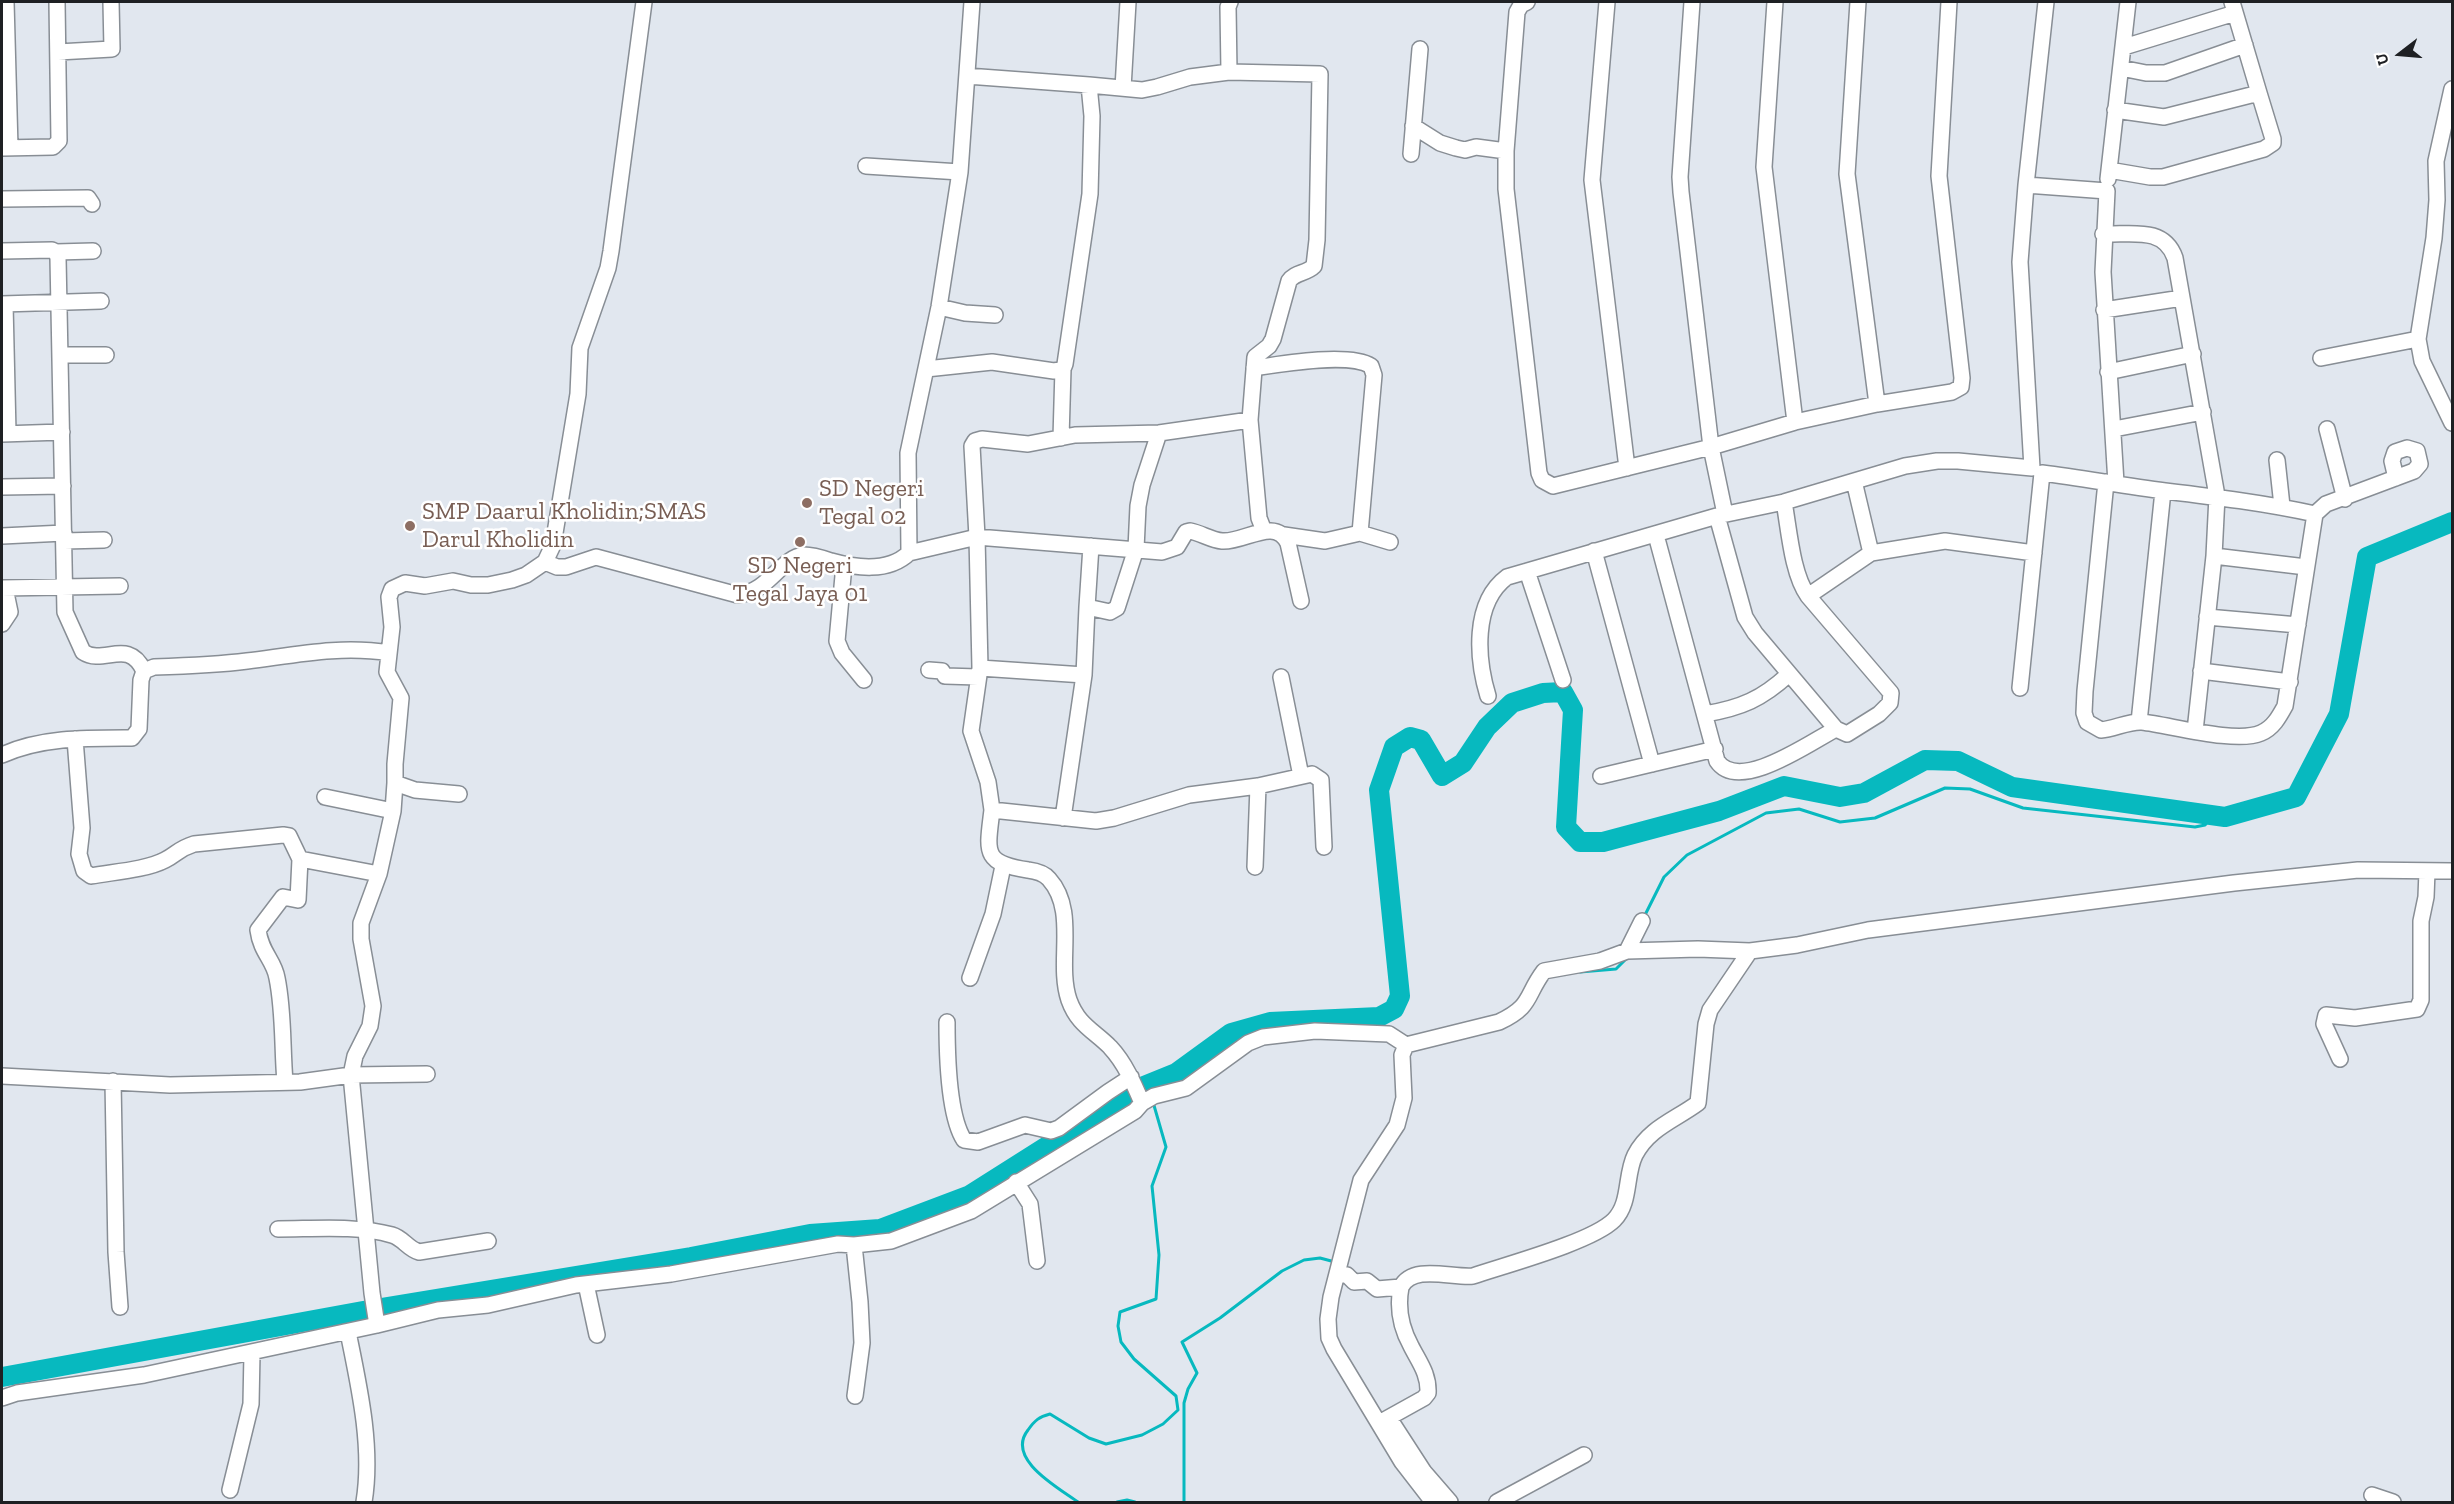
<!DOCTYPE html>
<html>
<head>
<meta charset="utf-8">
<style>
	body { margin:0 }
	#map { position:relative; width:2454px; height:1504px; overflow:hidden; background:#e1e7ef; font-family:"Zilla Slab",serif }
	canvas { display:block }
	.frame { position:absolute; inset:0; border:3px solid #1e2023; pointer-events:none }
	.north { position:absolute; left:2370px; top:24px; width:60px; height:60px; -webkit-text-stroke:4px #fff; paint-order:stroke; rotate:254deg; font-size:16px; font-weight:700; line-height:24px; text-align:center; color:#1e2023 }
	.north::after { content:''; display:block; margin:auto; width:21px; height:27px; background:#1e2023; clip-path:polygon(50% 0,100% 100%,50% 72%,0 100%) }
</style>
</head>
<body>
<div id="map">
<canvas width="2454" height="1504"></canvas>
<div class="frame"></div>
<div class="north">U</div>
</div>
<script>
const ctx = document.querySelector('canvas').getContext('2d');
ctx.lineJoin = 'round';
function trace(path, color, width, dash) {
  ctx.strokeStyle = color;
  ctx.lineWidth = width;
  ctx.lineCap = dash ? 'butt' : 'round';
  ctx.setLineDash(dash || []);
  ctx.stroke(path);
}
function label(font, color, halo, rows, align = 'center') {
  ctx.font = font + ' "Zilla Slab",serif';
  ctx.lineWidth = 5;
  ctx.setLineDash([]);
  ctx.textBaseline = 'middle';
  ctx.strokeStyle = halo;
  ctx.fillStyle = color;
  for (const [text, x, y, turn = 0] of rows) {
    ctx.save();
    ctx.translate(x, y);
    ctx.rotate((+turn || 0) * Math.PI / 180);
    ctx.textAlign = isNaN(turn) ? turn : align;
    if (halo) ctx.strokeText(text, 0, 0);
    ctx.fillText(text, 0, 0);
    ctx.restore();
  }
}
const stream = new Path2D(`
	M 1644,917 L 1664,877 L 1687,855 L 1766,813 L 1799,809 L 1840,822 L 1875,818 L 1945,788 L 1970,789 L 2023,808 L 2195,827 L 2205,825 L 2213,815
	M 1580,972 L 1616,969 L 1628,957
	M 1078,1502 C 1059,1488 1005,1459 1028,1430 C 1035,1420 1039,1417 1050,1414 L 1089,1438 L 1106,1444 L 1142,1435 L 1163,1424 L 1178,1410 L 1176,1396 L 1134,1359 L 1121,1342 L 1118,1326 L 1120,1312 L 1156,1299 L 1159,1255 L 1152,1186 L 1166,1147 L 1153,1102
	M 1117,1502 L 1127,1500 L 1135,1502
	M 1184,1502 L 1184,1403 L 1188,1389 L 1197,1373 L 1182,1342 L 1220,1318 L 1282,1271 L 1304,1260 L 1320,1258 L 1335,1262`);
const river = new Path2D(`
	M 2,1377 L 363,1311 L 691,1257 L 810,1234 L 880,1229 L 970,1195 L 1139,1088 L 1176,1073 L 1231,1033 L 1270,1022 L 1379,1017 L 1394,1009 L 1400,996 L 1379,790 L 1394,747 L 1410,737 L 1421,740 L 1442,776 L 1463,763 L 1487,727 L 1512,703 L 1543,693 L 1563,692 L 1573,710 L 1566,827 L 1580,842 L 1603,842 L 1719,811 L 1784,786 L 1840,797 L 1864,793 L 1925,760 L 1958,761 L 2012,787 L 2225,817 L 2296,797 L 2339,714 L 2367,557 L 2452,522`);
const minor = new Path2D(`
	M 6,2 L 10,148
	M 644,2 L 611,251 L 608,268 L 580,348 L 578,394 L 553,545 L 545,562 L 526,575 L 512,580 L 488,585 L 471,585 L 453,581 L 425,586 L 405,583 L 392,589 L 389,597 L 392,627 L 387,672 L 401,698 L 395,764 L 395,783 L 393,811 L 379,874 L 361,923 L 361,939 L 373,1006 L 370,1026 L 355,1056 L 351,1075 L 372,1293 L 377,1325 L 438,1310 L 488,1305 L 576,1285 L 671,1274 L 838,1244 L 854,1245 L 891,1241 L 971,1211 L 1135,1111 L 1142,1103 L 1154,1096 L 1186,1088 L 1248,1043 L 1263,1037 L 1315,1031 L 1389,1034 L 1406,1045 L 1499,1022 C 1533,1006 1525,996 1544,971 L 1600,961 L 1627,951 L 1698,949 L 1750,951 L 1797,945 L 1868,930 L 2234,883 L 2358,870 L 2452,871
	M 1527,2 L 1521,5 L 1517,12 L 1506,151 L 1506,189 L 1539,473 L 1542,480 L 1553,486 L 1711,447 L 1795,422 L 1877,404 L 1952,392 L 1961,387 L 1962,378 L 1939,176 L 1949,2
	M 1607,2 L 1592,180 L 1627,468
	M 1692,2 L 1680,177 L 1681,192 L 1711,447 L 1725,514
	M 1775,2 L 1764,167 L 1795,422
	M 1858,2 L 1847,174 L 1877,404
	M 2232,2 L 2259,93
	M 2124,47 L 2235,13
	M 58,52 L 112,49 L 111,2
	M 2121,68 L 2146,73 L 2165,73 L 2245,45
	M 1229,72 L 1228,7 L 1230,2
	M 1089,85 L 1142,90 L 1157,87 L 1190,77 L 1229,72 L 1320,74 L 1317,240 L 1314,266 C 1306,274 1295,272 1289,281 L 1273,339 L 1269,346 L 1255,357 L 1250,420
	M 1123,88 L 1128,2
	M 2452,89 L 2436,161 L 2437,200 L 2434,238 L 2418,339 L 2422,361 L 2452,423
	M 1413,126 L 1440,143 L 1456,148 L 1465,150 L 1476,147 L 1506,151
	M 2,148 L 53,147 L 59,141 L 57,2
	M 1411,154 L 1420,49
	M 866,166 L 960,172
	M 2109,170 L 2150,177 L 2163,177 L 2264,149 L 2273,143 L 2273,139 L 2259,93 L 2164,117 L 2115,110
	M 2108,179 L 2128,2
	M 2026,185 L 2107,191 L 2103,272 L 2116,483
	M 2,199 L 88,198 L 92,204
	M 2103,234 C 2131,235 2164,226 2175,258 L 2217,496 L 2214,556 L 2195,731
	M 2,251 L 52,250 L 56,252 L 58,258 L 65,612 L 83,652 C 104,666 128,637 144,671 L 141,680 L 139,729 L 132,738 C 88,738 42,737 2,755
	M 56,252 L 93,251
	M 2,304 L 101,301
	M 5,304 L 8,433
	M 939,307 L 965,313 L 995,315
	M 2104,310 L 2182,298
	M 60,355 L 106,355
	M 2321,358 L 2418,339
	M 1254,368 C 1280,364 1349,352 1371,366 L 1374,375 L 1360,533
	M 926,369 L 992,362 L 1054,371 L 1063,369 L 1065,364 L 1090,194 L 1092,116 L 1089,85 L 967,76
	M 2108,372 L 2193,354
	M 2114,429 L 2203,412
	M 2327,429 L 2345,499
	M 2,434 L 62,432
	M 1061,438 L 1063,369
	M 2277,460 L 2282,506
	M 2,487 L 63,486
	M 1784,502 C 1789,529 1792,574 1808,596 L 1871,553 L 1854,481
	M 2315,514 L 2326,504 L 2414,471 L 2420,464 L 2417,451 L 2407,448 L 2395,452 L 2392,461 L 2396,478
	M 1717,516 L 1745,617 L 1755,633 L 1836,729 L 1847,734 L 1879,714 L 1890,703 L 1891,693 L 1808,596
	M 1264,531 L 1259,518 L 1250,420 L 1159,433 L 1075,435 L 1028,444 L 982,439 L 975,441 L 972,446 L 977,537 L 980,668 L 971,731 L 988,782 L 992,810 L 1096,821 L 1114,818 L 1189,795 L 1258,786 L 1312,774 L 1321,780 L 1324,847
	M 1284,535 L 1325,541 L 1360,533 L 1390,542
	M 1656,535 L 1717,761 C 1739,794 1812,741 1836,729
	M 2,536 L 64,533
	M 64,541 L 104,540
	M 1594,551 L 1652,764
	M 909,553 L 977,537 L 1162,552 L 1177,547 L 1186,532 L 1190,531 C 1201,533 1211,540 1222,541 C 1244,543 1275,516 1288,543 L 1301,601
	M 1871,553 L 1945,541 L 2034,553
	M 2214,556 L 2306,567
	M 545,562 L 557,567 L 566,567 L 596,557 L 738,595 C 769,592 780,558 804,555 C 813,555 822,558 831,561 C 856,568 888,573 909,553 L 908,453 L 939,307 L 960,172 L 972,2
	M 844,565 L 837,641 L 842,653 L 864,680
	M 1527,571 L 1563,680
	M 2,588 L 120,586
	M 1087,607 L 1091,546
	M 2207,617 L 2298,625
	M 2,624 L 10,612 L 5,588
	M 980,668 L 1084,675
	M 929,670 L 942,671 L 945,676 L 978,677
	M 144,671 L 154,667 C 185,666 216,665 247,661 C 295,655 341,645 389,653
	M 2201,671 L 2290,682
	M 1281,677 L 1301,776
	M 2020,688 L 2042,473 C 2083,478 2124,486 2165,491 C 2215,497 2265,503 2315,514 L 2285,706 C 2279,717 2273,728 2261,733 C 2236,744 2170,725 2142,722 C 2129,721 2114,729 2101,730 L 2087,722 L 2084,713 L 2085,691 L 2106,482
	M 1488,696 C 1477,660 1472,603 1507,577 L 1717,516 L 1784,502 L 1905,466 L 1937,461 L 1958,461 L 2032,468 L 2020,262 L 2026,185 L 2046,2
	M 1705,714 C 1741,708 1762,699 1789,674
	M 2139,722 L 2163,491
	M 75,739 L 82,828 L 79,854 L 84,871 L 91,876 C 112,872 146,870 165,860 C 177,854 178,849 194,844 L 283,835 L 289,836 L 300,859 L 298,900 L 283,897 L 258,930 C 261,953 274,960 277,978 C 284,1012 282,1047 285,1082
	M 1601,776 L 1715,749
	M 395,783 L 415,790 L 459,794
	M 325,797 L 393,811
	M 992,810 C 987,852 982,863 1028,870 C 1036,871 1044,873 1049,879 C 1078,911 1056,962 1069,1000 C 1078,1025 1093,1030 1110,1047 C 1125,1063 1134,1084 1142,1103
	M 1063,818 L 1084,675 L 1087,607 L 1110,612 L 1117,608 L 1136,549 L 1138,506 L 1142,485 L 1159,433
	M 300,859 L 379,874
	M 1255,867 L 1258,786
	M 1627,951 L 1642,921
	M 970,978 L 993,914 L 1003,866
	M 947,1022 C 947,1053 948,1115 964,1140 L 978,1142 L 1025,1125 L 1051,1131 L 1059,1128 L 1108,1092 L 1131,1077
	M 1406,1045 L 1402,1055 L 1404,1098 L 1397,1125 L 1361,1180 L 1331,1297 L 1328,1319 L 1329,1338 L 1334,1349 L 1402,1462 L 1433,1502
	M 2340,1059 L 2324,1024 L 2326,1015 L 2355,1018 L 2417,1009 L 2421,1000 L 2421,921 L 2426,897 L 2427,871
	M 2,1076 L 170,1085 L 300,1082 L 351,1075 L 427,1074
	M 113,1081 L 116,1252 L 120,1307
	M 1016,1182 L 1030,1204 L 1037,1261
	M 278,1229 C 315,1229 356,1225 392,1235 C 403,1238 408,1249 419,1252 L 488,1241
	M 854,1245 L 860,1302 L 862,1343 L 855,1396
	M 1337,1274 L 1347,1275 L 1354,1282 L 1367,1281 L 1377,1289 L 1401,1287 C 1397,1308 1400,1326 1411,1346 C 1419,1362 1429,1374 1428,1393 L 1424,1398 L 1379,1423
	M 586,1284 L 597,1335
	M 1401,1287 C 1413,1264 1451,1278 1473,1276 C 1505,1265 1592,1242 1614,1220 C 1631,1203 1625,1175 1635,1155 C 1649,1128 1675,1120 1698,1103 L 1706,1024 L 1710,1010 L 1750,951
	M 348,1332 C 359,1386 373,1447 364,1502
	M 2,1398 L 17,1393 L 144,1375 L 377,1325
	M 1389,1418 L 1424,1472 L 1450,1502
	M 230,1490 L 251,1404 L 252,1353
	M 2372,1495 L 2393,1502
	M 1497,1502 L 1584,1455`);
const markers = [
	[807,503,6,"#8d6e63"],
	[410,526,6,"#8d6e63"],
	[800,542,6,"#8d6e63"]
];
const educationNames = [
	["SD Negeri",819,489],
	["Tegal 02",819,517],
	["SMP Daarul Kholidin;SMAS",422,512],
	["Darul Kholidin",422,540],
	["SD Negeri",800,566,"center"],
	["Tegal Jaya 01",800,594,"center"]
];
trace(stream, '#07b9bf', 3);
trace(river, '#07b9bf', 20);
trace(minor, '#888e95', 18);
trace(minor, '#fff', 15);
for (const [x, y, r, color] of markers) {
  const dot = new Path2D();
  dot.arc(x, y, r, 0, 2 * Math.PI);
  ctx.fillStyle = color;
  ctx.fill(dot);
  trace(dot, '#fff', 2);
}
label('24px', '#785e54', '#fff', educationNames, 'left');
</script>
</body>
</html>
